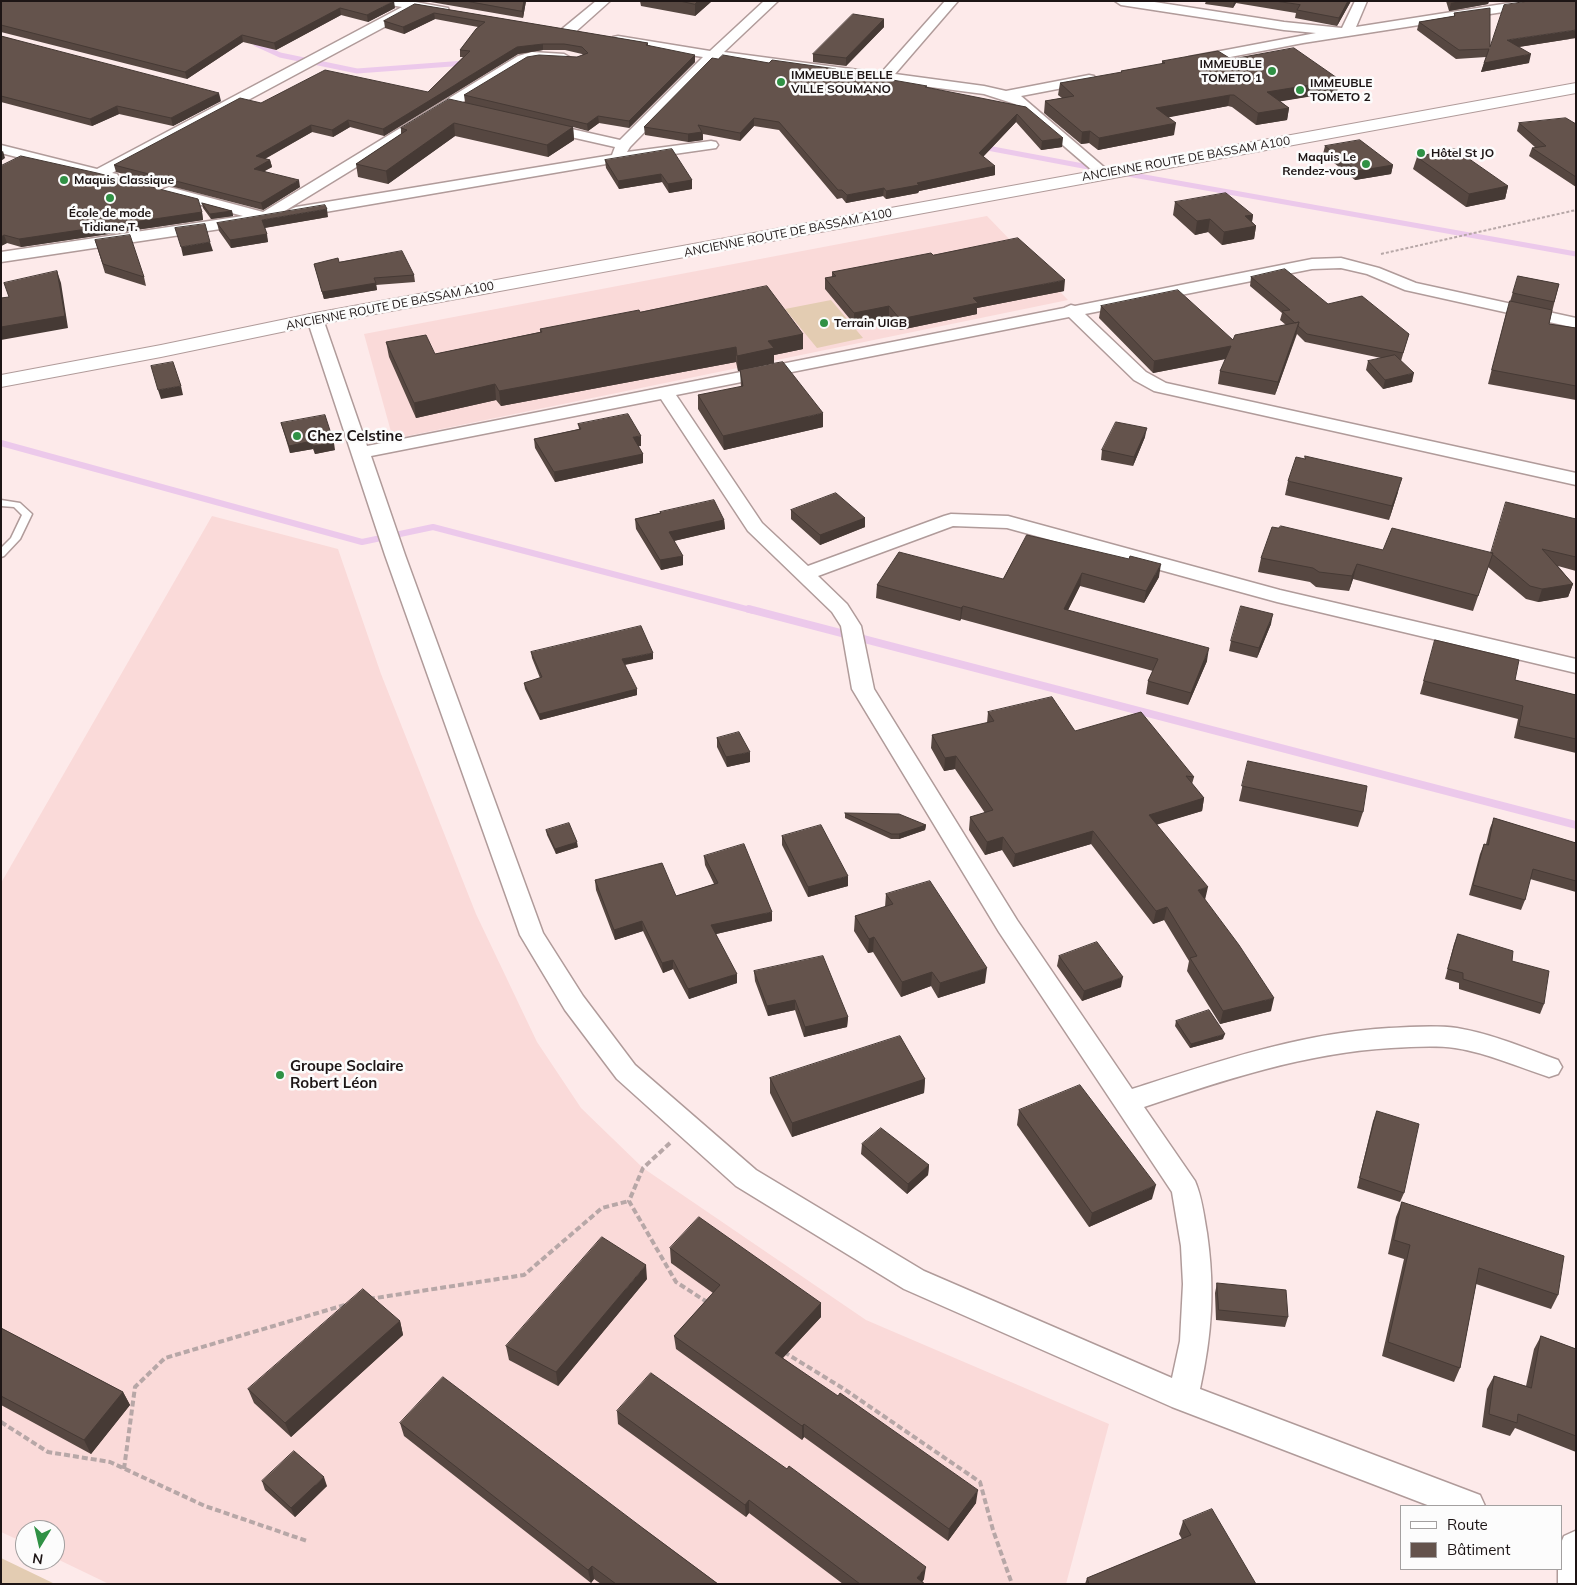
<!DOCTYPE html>
<html>
<head>
<meta charset="utf-8">
<style>
	body { margin:0 }
	#map { position:relative; width:1577px; height:1585px; overflow:hidden; background:#fdeaea; font-family:Mulish,sans-serif }
	canvas { display:block }
	.frame { position:absolute; inset:0; border:2px solid #1d1515; pointer-events:none }
	.legend { position:absolute; left:1400px; top:1505px; width:162px; height:65px; box-sizing:border-box; background:#fcfcfc; border:1px solid #a3a0a0; margin:0; padding:6px 9px; list-style:none; font-size:15px; color:#1d1515 }
	.legend li { display:flex; align-items:center; gap:10px; height:25px }
	.legend b { width:25px; border:1px solid #a3a0a0 }
	.north { position:absolute; left:15px; top:1520px; width:50px; height:50px; box-sizing:border-box; background:#fcfcfc; border:1px solid #a3a0a0; border-radius:50%; rotate:189deg; font-size:14px; font-weight:700; line-height:20px; text-align:center; color:#1d1515 }
	.north::after { content:''; display:block; margin:auto; width:18px; height:22px; background:#309145; clip-path:polygon(50% 0,100% 100%,50% 72%,0 100%) }
</style>
</head>
<body>
<div id="map">
<canvas width="1577" height="1585"></canvas>
<div class="frame"></div>
<ul class="legend">
<li><b style="height:6px;background:#fff"></b>Route</li>
<li><b style="height:14px;background:#64534c"></b>Bâtiment</li>
</ul>
<div class="north">N</div>
</div>
<script>
const ctx = document.querySelector('canvas').getContext('2d');
ctx.lineJoin = 'round';
function fill(path, color) {
  ctx.fillStyle = color;
  ctx.fill(path, 'evenodd');
}
function trace(path, color, width, dash) {
  ctx.strokeStyle = color;
  ctx.lineWidth = width;
  ctx.lineCap = dash ? 'butt' : 'round';
  ctx.setLineDash(dash || []);
  ctx.stroke(path);
}
function label(font, color, halo, rows, align = 'center') {
  ctx.font = font + ' Mulish,sans-serif';
  ctx.lineWidth = 5;
  ctx.setLineDash([]);
  ctx.textBaseline = 'middle';
  ctx.strokeStyle = halo;
  ctx.fillStyle = color;
  for (const [text, x, y, turn = 0] of rows) {
    ctx.save();
    ctx.translate(x, y);
    ctx.rotate((+turn || 0) * Math.PI / 180);
    ctx.textAlign = isNaN(turn) ? turn : align;
    if (halo) ctx.strokeText(text, 0, 0);
    ctx.fillText(text, 0, 0);
    ctx.restore();
  }
}
const built = new Path2D(`
	M 987,216 L 1068,300 L 393,439 L 364,334 Z
	M 212,516 L 338,549 L 381,674 L 476,914 L 537,1042 L 581,1108 L 643,1168 L 866,1320 L 1109,1424 L 1066,1584 L 109,1584 L 55,1558 L 55,1530 L 25,1530 L 25,1543 L 1,1532 L 1,883 Z`);
const green = new Path2D(`
	M 831,300 L 863,338 L 817,348 L 785,309 Z
	M 1,1558 L 55,1584 L 1,1584 Z`);
const streamFar2 = new Path2D(`
	M 256,44 L 280,55 L 357,71 L 465,63
	M 982,147 L 1099,169
	M 1122,173 L 1576,254`);
const streamFar1 = new Path2D(`
	M 1,443 L 362,542 L 433,527 L 754,611`);
const stream = new Path2D(`
	M 749,609 L 1576,825`);
const pathFar1 = new Path2D(`
	M 1381,254 L 1576,210`);
const path = new Path2D(`
	M 670,1143 L 643,1168 L 629,1201 L 676,1282 L 707,1302
	M 369,1299 L 524,1275 L 602,1208 L 629,1201
	M 784,1352 L 844,1389 L 980,1482 L 993,1530 L 1012,1584
	M 1,1422 L 48,1452 L 110,1462 L 205,1506 L 307,1541
	M 124,1469 L 135,1387 L 165,1358 L 348,1304`);
const lane = new Path2D(`
	M 1,500 L 20,503 L 32,514 L 20,539 L 4,556 L 1,557 L 1,548 L 11,538 L 22,515 L 14,507 L 1,506 Z`);
const street = new Path2D(`
	M 382,1 L 410,1 L 448,8 L 449,11 L 443,15 L 416,10 L 112,173 L 117,174 L 119,177 L 117,180 L 112,181 L 98,178 L 1,153 L 1,145 L 97,169 L 402,7 L 384,4 Z
	M 596,1 L 610,1 L 572,35 L 562,35 L 560,32 L 562,29 Z
	M 764,1 L 778,1 L 724,52 L 881,73 L 945,1 L 958,1 L 895,74 L 984,86 L 1006,91 L 1089,75 L 1094,76 L 1096,79 L 1094,82 L 1021,96 L 1112,174 L 1110,177 L 1100,177 L 1015,104 L 984,94 L 716,59 L 630,147 L 627,152 L 711,141 L 716,142 L 718,145 L 716,148 L 618,162 L 296,217 L 291,215 L 288,212 L 291,209 L 296,207 L 612,155 L 615,147 L 540,130 L 538,127 L 540,124 L 545,123 L 620,140 L 703,57 L 618,44 L 613,43 L 611,40 L 613,37 L 618,36 L 710,51 Z
	M 1115,1 L 1148,1 L 1284,22 L 1342,28 L 1355,1 L 1367,1 L 1356,27 L 1522,1 L 1554,1 L 1548,5 L 1303,43 L 1194,64 L 1187,60 L 1189,57 L 1316,33 L 1284,30 L 1121,5 Z
	M 532,52 L 564,54 L 571,58 C 561,68 540,58 528,62 L 270,220 L 265,222 L 254,219 L 252,223 L 247,225 L 1,262 L 1,252 L 243,216 L 164,195 L 161,192 L 164,189 L 169,187 L 263,212 L 518,56 Z
	M 1341,258 L 1379,268 L 1416,283 L 1576,318 L 1576,328 L 1405,290 L 1367,274 L 1341,268 L 1312,269 L 1085,314 L 1146,372 L 1166,383 L 1576,473 L 1576,485 L 1154,391 L 1134,380 L 1069,317 L 676,395 L 762,523 L 808,566 L 944,516 L 951,514 L 1008,516 L 1280,590 L 1576,659 L 1576,673 L 1277,602 L 1007,528 L 953,526 L 818,576 L 847,604 L 861,626 L 874,689 L 1017,920 L 1132,1089 C 1216,1062 1300,1033 1389,1028 C 1412,1027 1435,1025 1457,1028 C 1492,1034 1525,1048 1558,1060 L 1562,1067 L 1558,1074 L 1549,1077 C 1518,1067 1488,1053 1455,1048 C 1434,1045 1412,1047 1391,1048 C 1305,1053 1224,1080 1144,1107 L 1195,1181 C 1202,1197 1204,1216 1207,1233 C 1215,1289 1212,1334 1200,1389 L 1480,1495 L 1485,1506 L 1430,1506 L 1172,1407 L 904,1289 L 736,1186 L 617,1079 L 565,1010 L 520,935 L 385,555 L 307,319 L 309,315 L 321,315 L 323,319 L 367,446 L 1064,308 L 1071,305 L 1075,306 L 1312,259 ZM 661,399 L 748,531 L 832,612 L 841,626 L 852,689 L 999,932 L 1172,1192 L 1181,1246 L 1183,1284 L 1180,1341 L 1172,1378 L 924,1271 L 756,1170 L 635,1065 L 583,996 L 543,933 L 405,555 L 371,456 Z
	M 1575,1531 L 1576,1584 L 1558,1584 L 1558,1569 L 1561,1569 L 1561,1543 L 1564,1536 Z`);
const secondary = new Path2D(`
	M 1576,83 L 1576,93 L 315,325 L 161,357 L 1,387 L 1,375 L 161,345 L 315,313 Z`);
const wall = new Path2D(`
	M 1,1 L 395,8 L 368,22 L 341,15 L 276,50 L 243,42 L 187,79 L 1,32 Z
	M 425,1 L 526,1 L 523,18 Z
	M 640,1 L 712,1 L 695,16 L 641,6 Z
	M 1206,1 L 1351,1 L 1337,26 L 1295,18 L 1296,13 L 1236,3 L 1233,8 L 1205,4 Z
	M 1446,1 L 1489,1 L 1488,4 L 1449,11 Z
	M 415,4 L 648,43 L 648,45 L 695,62 L 629,128 L 599,123 L 588,131 L 573,127 L 574,140 L 548,157 L 455,136 L 388,184 L 358,177 L 356,164 L 401,134 L 401,128 L 465,102 L 464,95 L 577,57 L 583,55 L 582,54 L 565,50 L 543,50 L 518,54 L 384,136 L 350,127 L 333,137 L 312,132 L 265,159 L 270,160 L 272,167 L 264,171 L 300,187 L 263,210 L 116,172 L 114,165 L 261,103 L 428,92 L 463,57 L 460,57 L 460,50 L 478,27 L 435,19 L 404,34 L 385,28 L 384,21 Z
	M 1454,13 L 1490,47 L 1576,38 L 1519,47 L 1529,63 L 1481,72 L 1486,57 L 1456,59 L 1417,30 L 1419,22 L 1454,16 Z
	M 884,19 L 884,27 L 846,66 L 813,62 L 813,54 Z
	M 1,36 L 221,101 L 173,126 L 119,114 L 92,126 L 1,102 Z
	M 718,59 L 769,63 L 836,71 L 1026,107 L 1062,147 L 1041,150 L 1016,122 L 983,157 L 995,175 L 919,191 L 918,193 L 886,199 L 883,196 L 846,203 L 842,198 L 837,199 L 779,130 L 754,126 L 740,141 L 703,134 L 703,140 L 688,142 L 645,135 L 644,127 Z
	M 1231,59 L 1337,92 L 1280,101 L 1289,108 L 1287,120 L 1256,125 L 1232,107 L 1228,106 L 1168,117 L 1174,135 L 1098,150 L 1089,143 L 1081,144 L 1044,113 L 1045,101 L 1062,98 L 1058,95 L 1060,83 L 1121,73 L 1121,71 L 1162,64 L 1162,61 Z
	M 1519,123 L 1576,124 L 1576,187 L 1529,156 L 1532,148 L 1536,148 L 1517,131 Z
	M 1325,146 L 1393,165 L 1391,174 L 1355,180 L 1323,154 Z
	M 1417,157 L 1508,186 L 1505,199 L 1466,207 L 1413,169 Z
	M 605,160 L 692,180 L 692,189 L 669,193 L 662,182 L 619,189 L 606,168 Z
	M 1,166 L 202,212 L 203,220 L 21,247 L 7,243 L 1,246 Z
	M 1175,202 L 1253,215 L 1252,222 L 1256,226 L 1254,239 L 1222,245 L 1208,232 L 1195,235 L 1173,215 Z
	M 202,203 L 232,211 L 233,216 L 211,219 L 203,208 Z
	M 328,217 L 265,228 L 268,242 L 231,248 L 219,231 L 217,223 Z
	M 95,240 L 144,277 L 146,286 L 105,273 Z
	M 933,255 L 1064,291 L 977,308 L 977,314 L 900,330 L 889,317 L 854,324 L 825,289 L 825,278 L 832,277 L 832,272 Z
	M 339,262 L 414,275 L 415,282 L 376,285 L 377,290 L 324,299 L 314,264 Z
	M 1518,276 L 1559,284 L 1549,324 L 1576,328 L 1576,400 L 1488,384 L 1506,314 Z
	M 1251,277 L 1409,334 L 1401,361 L 1412,382 L 1383,389 L 1366,370 L 1368,361 L 1381,358 L 1305,342 L 1297,334 L 1275,395 L 1218,384 L 1220,371 L 1226,359 L 1153,373 L 1099,318 L 1101,306 L 1233,340 L 1286,325 L 1280,320 L 1282,313 L 1250,286 Z
	M 640,312 L 803,334 L 803,349 L 774,355 L 774,363 L 738,371 L 736,362 L 501,406 L 496,400 L 416,418 L 389,357 L 386,342 L 435,354 L 540,332 L 540,329 Z
	M 740,370 L 823,427 L 724,450 L 698,409 L 698,395 L 741,387 Z
	M 281,423 L 335,450 L 315,454 L 313,449 L 290,453 Z
	M 578,424 L 641,446 L 638,446 L 643,454 L 643,463 L 555,482 L 535,448 L 534,439 L 579,429 Z
	M 1145,437 L 1133,466 L 1101,460 L 1102,450 Z
	M 1288,481 L 1398,492 L 1389,520 L 1285,495 Z
	M 791,510 L 865,518 L 865,527 L 820,545 L 791,519 Z
	M 660,512 L 724,520 L 725,529 L 674,541 L 683,565 L 661,570 L 636,529 L 635,519 L 660,513 Z
	M 1576,519 L 1576,571 L 1558,566 L 1573,584 L 1568,597 L 1538,602 L 1526,599 L 1488,567 L 1473,611 L 1353,579 L 1349,591 L 1316,587 L 1310,582 L 1258,572 L 1261,558 L 1383,550 L 1490,553 Z
	M 1027,535 L 1159,577 L 1144,603 L 1080,586 L 1068,610 L 1207,661 L 1188,705 L 1146,694 L 1148,681 L 1153,671 L 961,619 L 960,621 L 876,598 L 877,585 L 1003,579 Z
	M 1271,624 L 1257,658 L 1229,651 L 1231,641 Z
	M 1435,640 L 1515,680 L 1576,695 L 1576,753 L 1514,738 L 1518,719 L 1420,694 Z
	M 531,652 L 653,659 L 625,665 L 637,695 L 540,720 L 525,689 L 524,683 L 540,678 L 532,658 Z
	M 988,712 L 1075,731 L 1194,777 L 1192,784 L 1204,798 L 1202,811 L 1157,824 L 1205,900 L 1271,1011 L 1220,1024 L 1187,971 L 1189,961 L 1164,920 L 1153,924 L 1091,844 L 1013,867 L 1002,850 L 985,855 L 969,830 L 970,817 L 985,813 L 955,769 L 944,771 L 931,748 L 932,735 L 987,723 Z
	M 717,738 L 750,762 L 727,767 L 717,747 Z
	M 1248,761 L 1363,812 L 1358,827 L 1239,801 Z
	M 845,813 L 926,825 L 925,830 L 899,839 L 891,839 L 845,818 Z
	M 1494,818 L 1576,843 L 1576,892 L 1530,879 L 1525,900 L 1521,910 L 1469,895 L 1480,854 L 1484,844 L 1486,844 L 1490,828 Z
	M 546,830 L 578,847 L 556,854 L 547,835 Z
	M 782,836 L 848,886 L 808,897 L 782,845 Z
	M 704,856 L 772,921 L 716,934 L 737,983 L 689,999 L 673,969 L 663,973 L 643,931 L 615,940 L 596,890 L 595,880 L 676,896 L 714,884 L 705,865 Z
	M 886,894 L 985,983 L 938,998 L 931,986 L 901,997 L 873,952 L 868,953 L 854,931 L 855,916 L 885,907 Z
	M 1458,934 L 1512,961 L 1544,1004 L 1540,1014 L 1459,989 L 1459,983 L 1445,979 L 1454,944 Z
	M 1059,956 L 1121,987 L 1082,1001 L 1057,966 Z
	M 754,971 L 848,1017 L 847,1027 L 804,1037 L 795,1010 L 768,1016 L 755,981 Z
	M 1176,1021 L 1223,1039 L 1190,1048 L 1175,1026 Z
	M 770,1078 L 925,1079 L 924,1093 L 792,1137 L 770,1093 Z
	M 1019,1110 L 1152,1199 L 1089,1227 L 1017,1125 Z
	M 1377,1111 L 1404,1193 L 1400,1202 L 1357,1188 L 1373,1121 Z
	M 862,1144 L 929,1165 L 928,1175 L 907,1194 L 861,1154 Z
	M 1402,1202 L 1558,1295 L 1551,1309 L 1476,1284 L 1460,1368 L 1454,1382 L 1382,1356 L 1404,1259 L 1388,1254 L 1396,1217 Z
	M 670,1248 L 821,1303 L 821,1317 L 783,1358 L 976,1503 L 948,1541 L 804,1437 L 802,1440 L 676,1349 L 674,1336 L 713,1293 L 671,1263 Z
	M 647,1279 L 558,1386 L 509,1360 L 506,1346 Z
	M 1217,1283 L 1288,1317 L 1285,1327 L 1216,1320 L 1215,1293 Z
	M 400,1321 L 403,1335 L 291,1437 L 254,1403 L 248,1389 Z
	M 1,1328 L 123,1392 L 130,1405 L 91,1454 L 1,1405 Z
	M 1541,1336 L 1576,1349 L 1576,1452 L 1515,1428 L 1510,1436 L 1482,1427 L 1487,1389 L 1494,1376 L 1526,1386 L 1534,1349 Z
	M 617,1411 L 924,1579 L 922,1582 L 925,1584 L 843,1584 L 749,1513 L 746,1517 L 618,1424 Z
	M 400,1423 L 644,1529 L 718,1584 L 601,1584 L 594,1579 L 591,1583 L 404,1436 Z
	M 262,1481 L 327,1486 L 295,1517 L 265,1490 Z
	M 1183,1521 L 1256,1584 L 1085,1584 L 1087,1578 L 1182,1539 L 1179,1534 Z`);
const shadedWall = new Path2D(`
	M 394,1 L 395,8 L 368,22 L 367,15 Z
	M 524,1 L 526,1 L 523,18 L 522,11 Z
	M 698,1 L 712,1 L 695,16 L 695,4 Z
	M 1234,1 L 1237,1 L 1233,8 Z
	M 1348,1 L 1351,1 L 1337,26 L 1339,18 Z
	M 1460,1 L 1489,1 L 1488,4 L 1449,11 L 1451,3 Z
	M 340,8 L 341,15 L 276,50 L 274,43 Z
	M 434,13 L 435,19 L 404,34 L 403,27 Z
	M 884,19 L 884,27 L 846,66 L 846,58 Z
	M 1576,30 L 1576,38 L 1505,49 L 1507,40 Z
	M 242,35 L 243,42 L 187,79 L 185,72 Z
	M 543,44 L 543,50 L 518,54 L 384,136 L 383,129 L 517,47 Z
	M 1531,54 L 1529,63 L 1481,72 L 1484,63 Z
	M 695,55 L 695,62 L 629,128 L 629,121 Z
	M 1340,80 L 1337,92 L 1265,104 L 1267,92 Z
	M 219,93 L 221,101 L 173,126 L 171,118 Z
	M 1230,95 L 1228,106 L 1155,120 L 1156,108 Z
	M 117,106 L 119,114 L 92,126 L 90,119 Z
	M 1289,108 L 1287,120 L 1256,125 L 1258,113 Z
	M 1017,114 L 1016,122 L 978,162 L 979,153 Z
	M 598,116 L 599,123 L 588,131 L 587,124 Z
	M 754,118 L 754,126 L 740,141 L 740,133 Z
	M 348,120 L 350,127 L 333,137 L 332,130 Z
	M 454,123 L 455,136 L 388,184 L 386,171 Z
	M 1176,123 L 1174,135 L 1098,150 L 1099,138 Z
	M 311,125 L 312,132 L 257,163 L 256,156 Z
	M 573,127 L 574,140 L 548,157 L 547,145 Z
	M 1090,131 L 1089,143 L 1081,144 L 1082,132 Z
	M 702,132 L 703,140 L 688,142 L 688,134 Z
	M 1063,138 L 1062,147 L 1041,150 L 1042,141 Z
	M 3,151 L 5,158 L 1,161 L 1,152 Z
	M 270,160 L 272,167 L 256,176 L 254,169 Z
	M 1393,165 L 1391,174 L 1355,180 L 1357,171 Z
	M 995,166 L 995,175 L 919,191 L 918,193 L 886,199 L 886,191 L 917,183 Z
	M 661,174 L 662,182 L 619,189 L 618,181 Z
	M 299,180 L 300,187 L 263,210 L 261,203 Z
	M 692,180 L 692,189 L 669,193 L 668,184 Z
	M 1508,186 L 1505,199 L 1466,207 L 1469,194 Z
	M 884,188 L 883,196 L 846,203 L 847,195 Z
	M 327,209 L 328,217 L 263,228 L 262,220 Z
	M 232,211 L 233,216 L 211,219 L 210,214 Z
	M 202,212 L 203,220 L 21,247 L 19,239 Z
	M 1253,215 L 1251,227 L 1256,226 L 1254,239 L 1222,245 L 1224,232 L 1245,216 Z
	M 1210,219 L 1208,232 L 1195,235 L 1197,221 Z
	M 267,234 L 268,242 L 231,248 L 230,240 Z
	M 4,235 L 7,243 L 1,246 L 1,237 Z
	M 210,242 L 213,251 L 183,256 L 181,247 Z
	M 57,271 L 61,283 L 68,328 L 1,340 L 1,327 Z
	M 1065,280 L 1064,291 L 977,308 L 977,314 L 900,330 L 900,319 L 973,298 Z
	M 376,283 L 377,290 L 324,299 L 322,292 Z
	M 889,306 L 889,317 L 854,324 L 854,313 Z
	M 1299,322 L 1296,335 L 1275,395 L 1278,382 Z
	M 803,334 L 803,349 L 774,355 L 774,363 L 738,371 L 737,356 L 768,341 Z
	M 1231,346 L 1229,358 L 1153,373 L 1154,361 Z
	M 736,347 L 736,362 L 501,406 L 499,391 Z
	M 1414,373 L 1412,382 L 1383,389 L 1385,380 Z
	M 495,384 L 496,400 L 416,418 L 414,403 Z
	M 181,386 L 183,395 L 161,399 L 158,390 Z
	M 823,413 L 823,427 L 724,450 L 723,436 Z
	M 1147,428 L 1145,437 L 1133,466 L 1134,457 Z
	M 641,436 L 641,446 L 634,447 L 633,437 Z
	M 312,441 L 313,449 L 290,453 L 289,446 Z
	M 334,443 L 335,450 L 315,454 L 313,446 Z
	M 643,454 L 643,463 L 555,482 L 554,472 Z
	M 1402,478 L 1398,492 L 1389,520 L 1392,506 Z
	M 865,518 L 865,527 L 820,545 L 820,535 Z
	M 724,520 L 725,529 L 669,542 L 669,532 Z
	M 683,556 L 683,565 L 661,570 L 660,560 Z
	M 1161,564 L 1159,577 L 1144,603 L 1146,591 Z
	M 1357,564 L 1353,579 L 1349,591 L 1352,576 Z
	M 1082,573 L 1080,586 L 1062,622 L 1064,609 Z
	M 1573,584 L 1568,597 L 1538,602 L 1542,589 Z
	M 963,606 L 961,619 L 960,621 L 961,608 Z
	M 1273,614 L 1271,624 L 1257,658 L 1259,648 Z
	M 1209,648 L 1207,661 L 1188,705 L 1191,693 Z
	M 653,653 L 653,659 L 622,665 L 622,659 Z
	M 637,689 L 637,695 L 540,720 L 539,714 Z
	M 750,752 L 750,762 L 727,767 L 726,757 Z
	M 956,756 L 955,769 L 944,771 L 945,758 Z
	M 1204,798 L 1202,811 L 1146,828 L 1149,815 Z
	M 926,825 L 925,830 L 899,839 L 899,834 Z
	M 1093,831 L 1091,844 L 1013,867 L 1015,854 Z
	M 1003,837 L 1002,850 L 985,855 L 987,842 Z
	M 577,842 L 578,847 L 556,854 L 555,849 Z
	M 848,876 L 848,886 L 808,897 L 808,887 Z
	M 1208,887 L 1205,900 L 1198,890 Z
	M 1167,907 L 1164,920 L 1153,924 L 1156,911 Z
	M 772,912 L 772,921 L 712,935 L 711,925 Z
	M 642,921 L 643,931 L 615,940 L 614,930 Z
	M 874,937 L 873,952 L 868,953 L 869,939 Z
	M 673,960 L 673,969 L 663,973 L 662,963 Z
	M 987,968 L 985,983 L 938,998 L 940,983 Z
	M 932,972 L 931,986 L 901,997 L 902,982 Z
	M 737,974 L 737,983 L 689,999 L 688,989 Z
	M 1123,977 L 1121,987 L 1082,1001 L 1084,991 Z
	M 1274,998 L 1271,1011 L 1220,1024 L 1223,1011 Z
	M 795,1000 L 795,1010 L 768,1016 L 767,1006 Z
	M 848,1017 L 847,1027 L 804,1037 L 805,1027 Z
	M 1225,1034 L 1223,1039 L 1190,1048 L 1191,1044 Z
	M 925,1079 L 924,1093 L 792,1137 L 792,1123 Z
	M 929,1165 L 928,1175 L 907,1194 L 908,1184 Z
	M 1156,1185 L 1152,1199 L 1089,1227 L 1092,1213 Z
	M 646,1265 L 647,1279 L 558,1386 L 556,1372 Z
	M 821,1303 L 821,1317 L 775,1366 L 775,1353 Z
	M 400,1321 L 403,1335 L 291,1437 L 285,1423 Z
	M 123,1392 L 130,1405 L 91,1454 L 84,1440 Z
	M 804,1424 L 804,1437 L 802,1440 L 802,1426 Z
	M 324,1477 L 327,1486 L 295,1517 L 291,1508 Z
	M 978,1490 L 976,1503 L 948,1541 L 949,1529 Z
	M 749,1500 L 749,1513 L 746,1517 L 745,1505 Z
	M 592,1566 L 594,1579 L 591,1583 L 588,1570 Z
	M 926,1567 L 924,1579 L 921,1584 L 917,1578 Z`);
const building = new Path2D(`
	M 1,1 L 394,1 L 367,15 L 340,8 L 274,43 L 242,35 L 185,72 L 1,25 Z
	M 466,1 L 524,1 L 522,11 Z
	M 680,1 L 698,1 L 695,4 Z
	M 1275,1 L 1348,1 L 1339,18 L 1297,10 L 1300,5 Z
	M 1529,1 L 1576,1 L 1576,30 L 1507,40 L 1531,54 L 1484,63 L 1489,49 L 1459,50 L 1419,22 L 1455,16 L 1454,13 L 1490,8 L 1490,47 L 1504,5 Z
	M 415,4 L 648,43 L 646,45 L 695,55 L 629,121 L 598,116 L 587,124 L 464,95 L 527,57 L 539,55 L 577,57 L 588,53 L 582,47 L 564,44 L 543,44 L 517,47 L 383,129 L 348,120 L 332,130 L 311,125 L 256,156 L 270,160 L 254,169 L 299,180 L 261,203 L 114,165 L 240,98 L 261,103 L 325,70 L 428,92 L 470,51 L 460,50 L 476,29 L 485,22 L 434,13 L 403,27 L 384,21 Z
	M 853,14 L 884,19 L 846,58 L 813,54 Z
	M 1,36 L 219,93 L 171,118 L 117,106 L 90,119 L 1,96 Z
	M 1294,48 L 1340,80 L 1267,92 L 1289,108 L 1258,113 L 1234,95 L 1230,95 L 1156,108 L 1176,123 L 1099,138 L 1090,131 L 1082,132 L 1045,101 L 1074,96 L 1060,83 L 1122,72 L 1121,71 L 1165,63 L 1162,61 L 1218,51 L 1231,59 Z
	M 723,55 L 769,63 L 772,60 L 836,69 L 835,70 L 927,86 L 925,87 L 1026,107 L 1063,138 L 1042,141 L 1017,114 L 979,153 L 995,166 L 917,183 L 919,185 L 886,191 L 884,188 L 847,195 L 842,190 L 838,190 L 779,122 L 754,118 L 740,133 L 698,125 L 702,132 L 688,134 L 644,127 L 712,58 L 718,59 Z
	M 449,99 L 573,127 L 547,145 L 454,123 L 386,171 L 356,164 L 407,130 L 401,128 Z
	M 1566,118 L 1576,124 L 1576,177 L 1532,148 L 1546,146 L 1519,123 Z
	M 1360,140 L 1393,165 L 1357,171 L 1325,146 Z
	M 672,149 L 692,180 L 668,184 L 661,174 L 618,181 L 605,160 Z
	M 1455,149 L 1508,186 L 1469,194 L 1417,157 Z
	M 21,156 L 97,173 L 198,199 L 202,212 L 19,239 L 4,235 L 1,237 L 1,166 Z
	M 1226,193 L 1253,215 L 1245,216 L 1256,226 L 1224,232 L 1210,219 L 1197,221 L 1175,202 Z
	M 202,203 L 232,211 L 210,214 Z
	M 325,205 L 327,209 L 262,220 L 267,234 L 230,240 L 217,223 Z
	M 205,224 L 210,242 L 181,247 L 175,228 Z
	M 130,235 L 144,277 L 103,264 L 95,240 Z
	M 1018,238 L 1065,280 L 973,298 L 978,303 L 900,319 L 889,306 L 854,313 L 825,278 L 836,276 L 832,272 L 931,253 L 933,255 Z
	M 402,251 L 414,275 L 374,278 L 376,283 L 322,292 L 314,264 L 338,258 L 339,262 Z
	M 1285,269 L 1328,304 L 1362,296 L 1409,334 L 1403,353 L 1307,334 L 1298,326 L 1299,322 L 1295,323 L 1282,311 L 1290,310 L 1251,277 Z
	M 57,271 L 65,316 L 1,327 L 1,298 L 9,297 L 4,283 Z
	M 1518,276 L 1559,284 L 1554,302 L 1513,293 Z
	M 767,286 L 803,334 L 768,341 L 774,348 L 737,356 L 736,347 L 499,391 L 495,384 L 414,403 L 386,342 L 426,335 L 435,354 L 542,332 L 540,329 L 639,310 L 640,312 Z
	M 1178,290 L 1233,340 L 1235,335 L 1299,322 L 1278,382 L 1220,371 L 1231,346 L 1154,361 L 1101,306 Z
	M 1510,301 L 1552,310 L 1549,324 L 1576,328 L 1576,386 L 1492,370 Z
	M 1395,355 L 1414,373 L 1385,380 L 1368,361 Z
	M 173,362 L 181,386 L 158,390 L 151,366 Z
	M 783,362 L 823,413 L 723,436 L 698,395 L 743,386 L 740,370 Z
	M 628,414 L 641,436 L 633,437 L 643,454 L 554,472 L 534,439 L 581,429 L 578,424 Z
	M 325,415 L 334,443 L 313,446 L 312,441 L 289,446 L 281,423 Z
	M 1116,422 L 1147,428 L 1134,457 L 1102,450 Z
	M 1305,456 L 1402,478 L 1392,506 L 1288,481 L 1296,457 L 1305,459 Z
	M 836,493 L 865,518 L 820,535 L 791,510 Z
	M 714,500 L 724,520 L 669,532 L 683,556 L 660,560 L 635,519 L 661,513 L 660,512 Z
	M 1506,502 L 1576,519 L 1576,557 L 1542,549 L 1573,584 L 1542,589 L 1530,586 L 1492,554 L 1493,553 L 1491,553 Z
	M 1281,526 L 1383,550 L 1392,528 L 1493,553 L 1478,596 L 1357,564 L 1352,576 L 1319,572 L 1313,568 L 1261,558 L 1272,527 L 1278,528 Z
	M 1027,535 L 1129,559 L 1130,556 L 1161,564 L 1146,591 L 1082,573 L 1064,609 L 1209,648 L 1191,693 L 1148,681 L 1158,659 L 963,606 L 961,608 L 877,585 L 899,552 L 1003,579 Z
	M 1241,606 L 1273,614 L 1259,648 L 1231,641 Z
	M 641,626 L 653,653 L 622,659 L 637,689 L 539,714 L 524,683 L 542,677 L 531,652 Z
	M 1435,640 L 1519,660 L 1515,680 L 1576,695 L 1576,739 L 1519,726 L 1523,706 L 1424,681 Z
	M 1052,697 L 1075,731 L 1141,712 L 1194,777 L 1186,776 L 1204,798 L 1149,815 L 1208,887 L 1198,890 L 1239,945 L 1274,998 L 1223,1011 L 1190,958 L 1197,956 L 1167,907 L 1156,911 L 1093,831 L 1015,854 L 1003,837 L 987,842 L 970,817 L 993,810 L 956,756 L 945,758 L 932,735 L 994,721 L 988,712 Z
	M 739,732 L 750,752 L 726,757 L 717,738 Z
	M 1248,761 L 1367,786 L 1363,812 L 1242,786 Z
	M 845,813 L 899,814 L 926,825 L 899,834 L 892,834 Z
	M 1494,818 L 1576,843 L 1576,881 L 1533,869 L 1525,900 L 1473,885 L 1484,844 L 1488,845 Z
	M 569,823 L 577,842 L 555,849 L 546,830 Z
	M 821,825 L 848,876 L 808,887 L 782,836 Z
	M 744,844 L 772,912 L 711,925 L 737,974 L 688,989 L 673,960 L 662,963 L 642,921 L 614,930 L 595,880 L 662,863 L 676,896 L 718,883 L 704,856 Z
	M 930,881 L 987,968 L 940,983 L 932,972 L 902,982 L 874,937 L 869,939 L 855,916 L 893,904 L 886,894 Z
	M 1458,934 L 1513,951 L 1512,961 L 1549,971 L 1544,1004 L 1463,979 L 1463,973 L 1448,969 Z
	M 1097,942 L 1123,977 L 1084,991 L 1059,956 Z
	M 823,956 L 848,1017 L 805,1027 L 795,1000 L 767,1006 L 754,971 Z
	M 1209,1010 L 1225,1034 L 1191,1044 L 1176,1021 Z
	M 900,1036 L 925,1079 L 792,1123 L 770,1078 Z
	M 1080,1085 L 1156,1185 L 1092,1213 L 1019,1110 Z
	M 1377,1111 L 1419,1124 L 1404,1193 L 1360,1178 Z
	M 881,1128 L 929,1165 L 908,1184 L 862,1144 Z
	M 1402,1202 L 1564,1256 L 1558,1295 L 1479,1268 L 1460,1368 L 1388,1342 L 1410,1245 L 1394,1240 Z
	M 699,1217 L 821,1303 L 775,1353 L 838,1396 L 840,1393 L 978,1490 L 949,1529 L 804,1424 L 802,1426 L 674,1336 L 720,1285 L 670,1248 Z
	M 602,1237 L 646,1265 L 556,1372 L 506,1346 Z
	M 1217,1283 L 1286,1290 L 1288,1317 L 1219,1310 Z
	M 363,1289 L 400,1321 L 285,1423 L 248,1389 Z
	M 1,1328 L 123,1392 L 84,1440 L 1,1396 Z
	M 1541,1336 L 1576,1349 L 1576,1436 L 1518,1414 L 1517,1423 L 1489,1414 L 1494,1376 L 1531,1388 Z
	M 651,1373 L 787,1469 L 789,1466 L 926,1567 L 917,1578 L 925,1584 L 860,1584 L 749,1500 L 745,1505 L 617,1411 Z
	M 443,1377 L 644,1529 L 718,1584 L 616,1584 L 592,1566 L 588,1570 L 400,1423 Z
	M 294,1451 L 324,1477 L 291,1508 L 262,1481 Z
	M 1212,1509 L 1256,1584 L 1089,1584 L 1087,1578 L 1191,1535 L 1183,1521 Z`);
const markers = [
	[1272,71,5,"#309145"],
	[781,82,5,"#309145"],
	[1300,90,5,"#309145"],
	[1421,153,5,"#309145"],
	[1366,164,5,"#309145"],
	[64,180,5,"#309145"],
	[110,198,5,"#309145"],
	[824,323,5,"#309145"],
	[297,436,5,"#309145"],
	[280,1075,5,"#309145"]
];
const farPoinames = [
	["IMMEUBLE",1262,64,"right"],
	["TOMETO 1",1262,78,"right"],
	["IMMEUBLE BELLE",791,75],
	["VILLE SOUMANO",791,89],
	["IMMEUBLE",1310,83],
	["TOMETO 2",1310,97],
	["Hôtel St JO",1431,153],
	["Maquis Le",1356,157,"right"],
	["Rendez-vous",1356,171,"right"],
	["Maquis Classique",74,180],
	["École de mode",110,213,"center"],
	["Tidiane T.",110,227,"center"],
	["Terrain UIGB",834,323]
];
const farStreetnames = [
	["ANCIENNE ROUTE DE BASSAM A100",1186,159,-10],
	["ANCIENNE ROUTE DE BASSAM A100",788,233,-11],
	["ANCIENNE ROUTE DE BASSAM A100",390,306,-11]
];
const poiNames = [
	["Chez Celstine",307,436],
	["Groupe Soclaire",290,1066],
	["Robert Léon",290,1083]
];
fill(built, '#fadad9');
fill(green, '#e3ccb2');
trace(streamFar2, '#ecc9eb', 5);
trace(streamFar1, '#ecc9eb', 6);
trace(stream, '#ecc9eb', 8);
trace(lane, '#b09b9a', 3);
trace(street, '#b09b9a', 3);
trace(secondary, '#b09b9a', 2);
trace(pathFar1, '#b7a7a7', 2, [3, 2]);
trace(path, '#b7a7a7', 4, [6, 3]);
fill(lane, '#fff');
fill(street, '#fff');
fill(secondary, '#fff');
fill(wall, '#564741');
fill(shadedWall, '#463a35');
fill(building, '#64534c');
trace(building, '#463a35', 1);
for (const [x, y, r, color] of markers) {
  const dot = new Path2D();
  dot.arc(x, y, r, 0, 2 * Math.PI);
  ctx.fillStyle = color;
  ctx.fill(dot);
  trace(dot, '#fcfcfc', 2);
}
label('bold 12px', '#1d1515', '#fcfcfc', farPoinames, 'left');
label('12px', '#1d1515', '#fcfcfc', farStreetnames);
label('bold 15px', '#1d1515', '#fcfcfc', poiNames, 'left');
</script>
</body>
</html>
